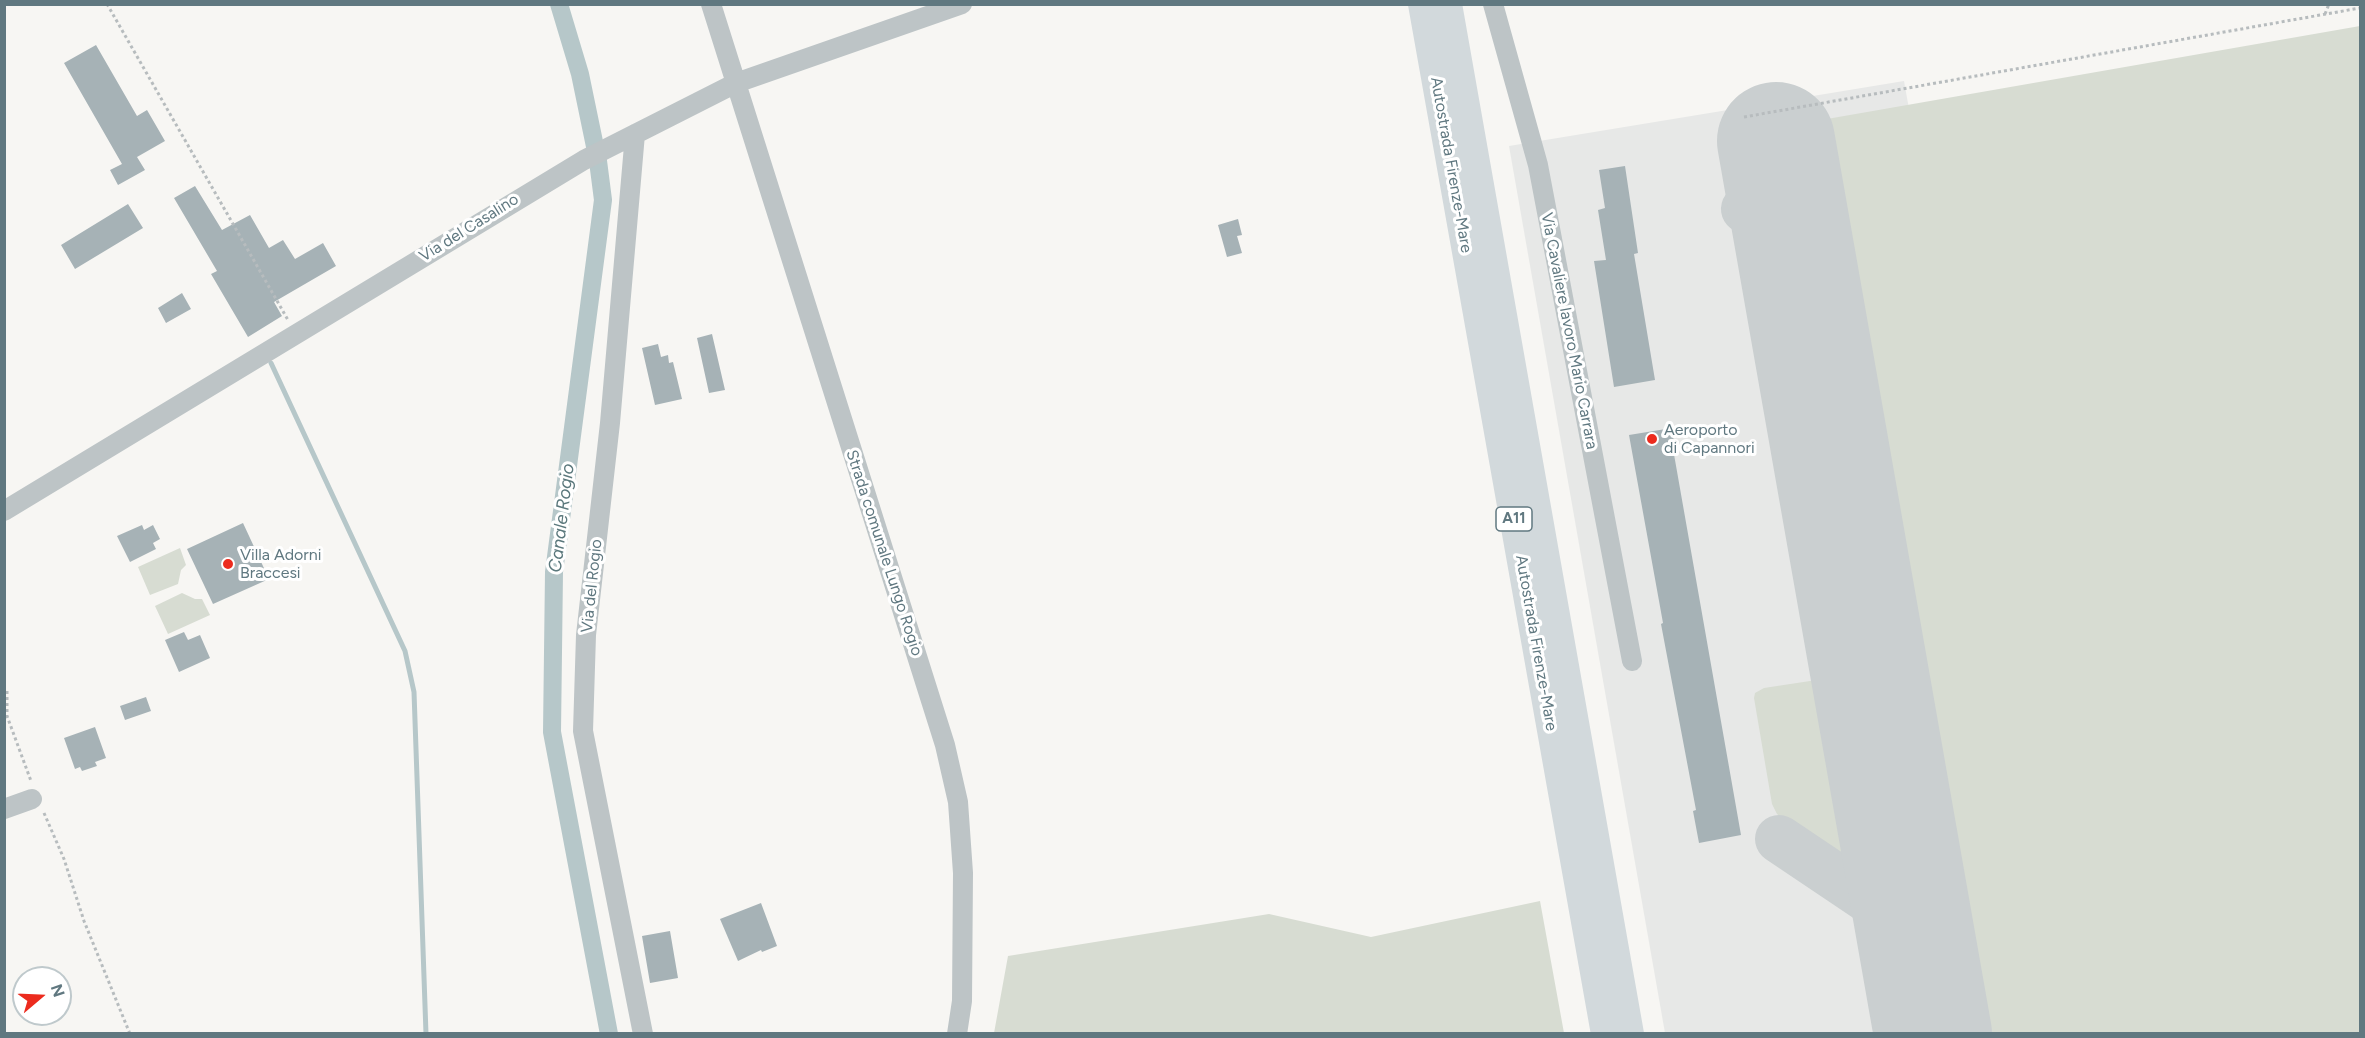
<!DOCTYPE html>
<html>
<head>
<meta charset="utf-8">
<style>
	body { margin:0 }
	#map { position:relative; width:2365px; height:1038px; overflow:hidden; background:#f7f6f3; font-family:Figtree,sans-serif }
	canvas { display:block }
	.frame { position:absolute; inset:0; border:6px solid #607880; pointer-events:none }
	.north { position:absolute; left:12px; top:966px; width:60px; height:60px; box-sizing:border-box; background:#fff; border:2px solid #bfc9cc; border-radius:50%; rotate:71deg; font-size:16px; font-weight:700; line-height:24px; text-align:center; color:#607880 }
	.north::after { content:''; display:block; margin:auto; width:21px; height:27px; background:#ec2b1e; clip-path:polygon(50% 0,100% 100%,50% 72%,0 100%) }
</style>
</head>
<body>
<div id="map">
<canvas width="2365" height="1038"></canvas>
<div class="frame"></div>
<div class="north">N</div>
</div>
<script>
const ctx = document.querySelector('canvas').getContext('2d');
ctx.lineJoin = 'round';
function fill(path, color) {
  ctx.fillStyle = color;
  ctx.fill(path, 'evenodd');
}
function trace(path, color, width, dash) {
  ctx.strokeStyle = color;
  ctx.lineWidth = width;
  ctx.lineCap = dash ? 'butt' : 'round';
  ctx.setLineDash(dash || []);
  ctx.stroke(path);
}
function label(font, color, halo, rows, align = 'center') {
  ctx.font = font + ' Figtree,sans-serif';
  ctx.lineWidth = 6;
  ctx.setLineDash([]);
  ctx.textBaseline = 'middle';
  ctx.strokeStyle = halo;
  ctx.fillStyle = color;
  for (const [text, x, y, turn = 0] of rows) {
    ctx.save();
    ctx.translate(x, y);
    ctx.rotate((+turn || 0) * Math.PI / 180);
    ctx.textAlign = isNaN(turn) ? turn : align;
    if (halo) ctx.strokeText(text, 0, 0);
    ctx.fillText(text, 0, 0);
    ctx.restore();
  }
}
const built = new Path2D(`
	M 1904,81 L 2074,1033 L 1665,1033 L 1509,146 Z`);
const green = new Path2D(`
	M 2360,26 L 2360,1033 L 1966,1033 L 1804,123 Z
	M 180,548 L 186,565 L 181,570 L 178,584 L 150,595 L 138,567 Z
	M 182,593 L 195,599 L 202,599 L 210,615 L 168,634 L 155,606 Z
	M 1843,676 L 1878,867 L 1876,878 L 1872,882 L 1866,881 L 1857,876 L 1777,814 L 1772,804 L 1754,698 L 1755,693 L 1764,688 Z
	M 1540,901 L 1564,1033 L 994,1033 L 1008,956 L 1269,914 L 1371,937 Z`);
const stream = new Path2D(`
	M 271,363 L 405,651 L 414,692 L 426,1034`);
const canal = new Path2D(`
	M 559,4 L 580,74 L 598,161 L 603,200 L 554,572 L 552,732 L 609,1034`);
const taxiway = new Path2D(`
	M 1745,209 L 1787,203
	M 1779,839 L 1898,919 L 1918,949
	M 1860,893 C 1889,893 1894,883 1902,858`);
const runway = new Path2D(`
	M 1776,141 L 1933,1034`);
const building = new Path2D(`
	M 96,45 L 137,116 L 147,110 L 165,141 L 137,157 L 145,170 L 118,185 L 110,170 L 122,164 L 64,63 Z
	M 1625,166 L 1638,253 L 1634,254 L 1655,380 L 1614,387 L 1594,261 L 1606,260 L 1598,210 L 1605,208 L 1599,170 Z
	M 195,186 L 222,230 L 250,215 L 269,248 L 283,240 L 295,259 L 323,243 L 336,266 L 274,302 L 282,316 L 248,337 L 211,274 L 217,271 L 174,198 Z
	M 128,204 L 143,228 L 75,269 L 61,245 Z
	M 1238,219 L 1242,235 L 1237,236 L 1242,253 L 1227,257 L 1218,225 Z
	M 182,293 L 191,309 L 166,323 L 158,308 Z
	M 712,334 L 725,390 L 709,393 L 697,338 Z
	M 658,344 L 661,357 L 668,355 L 669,363 L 673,362 L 682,399 L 655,405 L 642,348 Z
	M 1672,428 L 1674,443 L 1672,443 L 1741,835 L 1699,843 L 1693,811 L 1696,810 L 1661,624 L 1663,623 L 1629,435 Z
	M 243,523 L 269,579 L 213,604 L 187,549 Z
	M 142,525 L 144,530 L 153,525 L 160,539 L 153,543 L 156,549 L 130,562 L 117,536 Z
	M 184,632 L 188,640 L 200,635 L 210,658 L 179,672 L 165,640 Z
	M 146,697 L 151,711 L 125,720 L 120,706 Z
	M 95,727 L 106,758 L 95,762 L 97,766 L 82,771 L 80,767 L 75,769 L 64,738 Z
	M 761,903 L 777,946 L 762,952 L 761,950 L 738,961 L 720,919 Z
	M 670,931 L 678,978 L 650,983 L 642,936 Z`);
const path = new Path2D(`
	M 107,4 L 288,320
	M 2325,14 L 2329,4
	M 1744,117 L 2360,8
	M 7,691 L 7,716 L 31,781
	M 44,813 L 64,859 L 84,921 L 130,1034`);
const minor = new Path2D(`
	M 711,4 L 945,745 L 958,802 L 963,873 L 962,1001 L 957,1034
	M 1493,4 L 1538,165 L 1632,661
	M 635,134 L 610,423 L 586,635 L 583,731 L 643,1034
	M 4,511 L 584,160 L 736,83 L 962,4
	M 4,809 L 32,799`);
const highway = new Path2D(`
	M 1422,4 L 1605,1034
	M 1448,4 L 1630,1034`);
const markers = [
	[1652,439,6,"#ec2b1e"],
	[228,564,6,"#ec2b1e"]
];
const shields = [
	[1514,519,36]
];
const shieldNames = [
	["A11",1514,519]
];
const streetNames = [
	["Autostrada Firenze-Mare",1451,165,80],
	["Via del Casalino",469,228,-32],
	["Via Cavaliere lavoro Mario Carrara",1569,331,79],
	["Strada comunale Lungo Rogio",884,553,72],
	["Via del Rogio",592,586,-84],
	["Autostrada Firenze-Mare",1536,643,80]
];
const poiNames = [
	["Aeroporto",1664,430],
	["di Capannori",1664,448],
	["Villa Adorni",240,555],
	["Braccesi",240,573]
];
const waterNames = [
	["Canale Rogio",562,518,-83]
];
fill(built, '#e7e8e7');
fill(green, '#d7dcd2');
trace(stream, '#b6c7c9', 5);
trace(canal, '#b6c7c9', 18);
trace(taxiway, '#cacfd0', 48);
trace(runway, '#cacfd0', 118);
fill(building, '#a6b2b6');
trace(path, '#b7bcbe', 3, [3, 3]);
trace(minor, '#bdc4c6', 20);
trace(highway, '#d2d9dc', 28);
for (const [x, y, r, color] of markers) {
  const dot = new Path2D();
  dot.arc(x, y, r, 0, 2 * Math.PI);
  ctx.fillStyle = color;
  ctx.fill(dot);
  trace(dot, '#fff', 2);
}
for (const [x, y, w] of shields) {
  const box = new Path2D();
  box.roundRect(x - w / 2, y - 12, w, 24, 4.5);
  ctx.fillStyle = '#fff';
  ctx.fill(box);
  trace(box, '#607880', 1.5);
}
label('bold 15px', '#607880', null, shieldNames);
label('16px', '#607880', '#fff', streetNames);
label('16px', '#607880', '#fff', poiNames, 'left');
label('italic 18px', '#5b787c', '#fff', waterNames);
</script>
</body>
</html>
